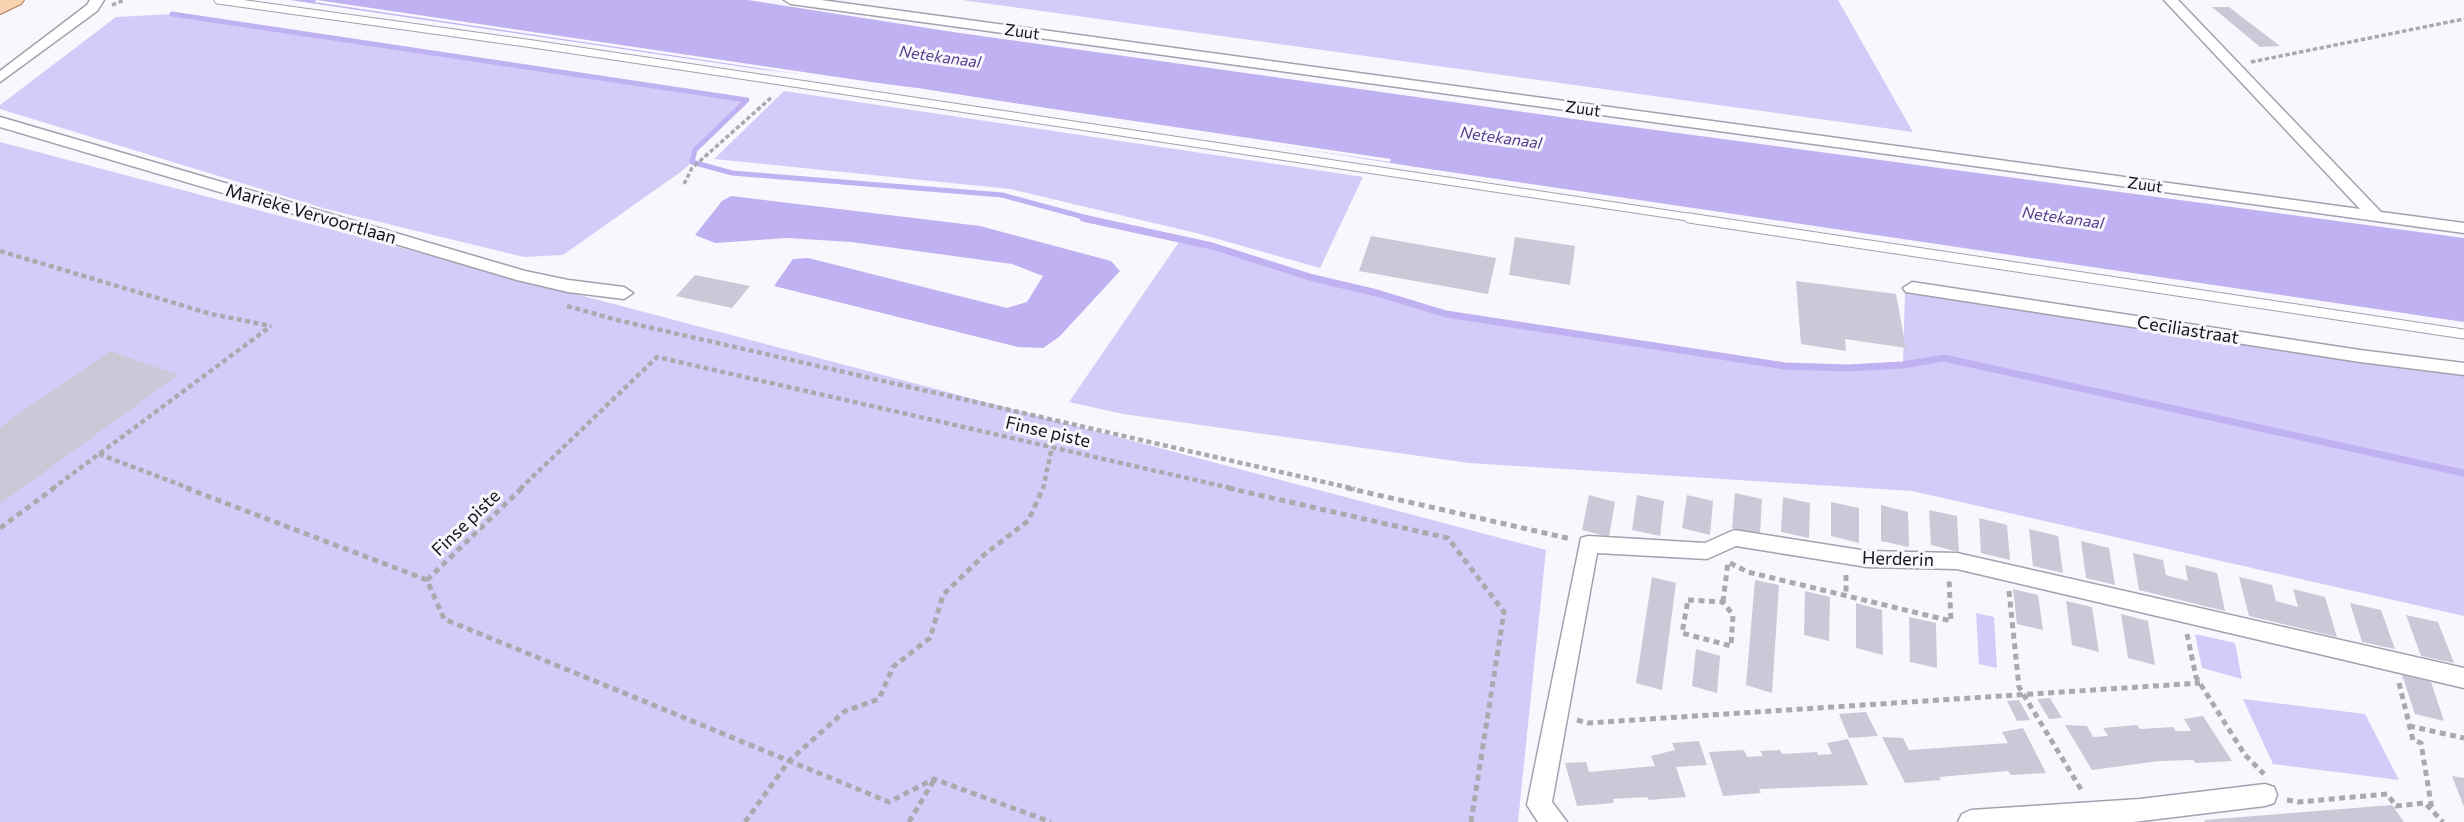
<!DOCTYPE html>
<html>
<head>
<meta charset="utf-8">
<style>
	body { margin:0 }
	canvas { display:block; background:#f8f7fd }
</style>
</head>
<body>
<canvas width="2464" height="822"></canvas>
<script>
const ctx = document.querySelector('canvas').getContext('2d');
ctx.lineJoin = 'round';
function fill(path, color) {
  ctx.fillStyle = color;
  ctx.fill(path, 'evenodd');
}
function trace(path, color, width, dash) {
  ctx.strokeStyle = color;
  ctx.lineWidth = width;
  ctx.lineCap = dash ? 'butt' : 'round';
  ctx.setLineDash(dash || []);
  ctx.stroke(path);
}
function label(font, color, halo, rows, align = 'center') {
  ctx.font = font + ' Commissioner,sans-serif';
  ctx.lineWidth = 6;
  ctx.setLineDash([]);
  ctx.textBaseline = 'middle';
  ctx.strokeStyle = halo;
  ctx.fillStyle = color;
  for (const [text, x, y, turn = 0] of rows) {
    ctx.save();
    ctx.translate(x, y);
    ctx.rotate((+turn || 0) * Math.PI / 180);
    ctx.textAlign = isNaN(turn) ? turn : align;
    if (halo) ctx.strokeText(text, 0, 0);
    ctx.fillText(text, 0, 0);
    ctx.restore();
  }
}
const green = new Path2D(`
	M 962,0 L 1838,0 L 1913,132 Z
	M 172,14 L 747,100 L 695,150 L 692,162 L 682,171 L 563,255 L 524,257 L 326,209 L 0,109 L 0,105 L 116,17 Z
	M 784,91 L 1363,177 L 1320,268 L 1200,234 L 1010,189 L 714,159 Z
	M 0,142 L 1546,550 L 1518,822 L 0,822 Z
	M 1181,239 L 1446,314 L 1785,366 L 1848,368 L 1903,365 L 1905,292 L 2464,373 L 2464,616 L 1912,491 L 1469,463 L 1123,414 L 1069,402 Z
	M 1976,613 L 1994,617 L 1997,668 L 1979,664 Z
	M 2195,634 L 2235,643 L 2242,679 L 2202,668 Z
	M 2243,699 L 2365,714 L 2399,780 L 2273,764 Z`);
const water = new Path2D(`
	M 290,0 L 748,0 L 953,32 L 1588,121 L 2464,238 L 2464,322 L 1416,167 L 918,88 L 758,69 Z
	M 731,196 L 980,226 L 1111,261 L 1120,271 L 1059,337 L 1043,348 L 1018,347 L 774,286 L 793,259 L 808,258 L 1007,308 L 1027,302 L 1043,276 L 1012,264 L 851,242 L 787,238 L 715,243 L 695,235 L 722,201 Z`);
const pier = new Path2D(`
	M 317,0 L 1391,159 L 1390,162 L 314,2 Z`);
const streamFar1 = new Path2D(`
	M 172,14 L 747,100 L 695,150 L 692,162 L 732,173 L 1002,195 L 1091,219`);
const stream = new Path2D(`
	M 1083,218 L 1212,246 L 1313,278 L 1377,293 L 1446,314 L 1785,366 L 1848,368 L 1903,365 L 1944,358 L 2464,473`);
const building = new Path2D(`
	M 2212,7 L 2229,7 L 2280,46 L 2260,47 Z
	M 1371,236 L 1496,258 L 1488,294 L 1359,271 Z
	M 1515,237 L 1575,246 L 1570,285 L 1509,275 Z
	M 695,275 L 750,286 L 732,308 L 676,296 Z
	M 1796,281 L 1896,294 L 1906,348 L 1845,339 L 1846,351 L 1801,344 Z
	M 110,351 L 178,375 L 0,504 L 0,427 Z
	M 1735,493 L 1762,499 L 1760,534 L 1732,528 Z
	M 1589,495 L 1615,502 L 1609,537 L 1582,530 Z
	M 1637,495 L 1664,501 L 1660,536 L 1632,530 Z
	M 1687,495 L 1713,501 L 1710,535 L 1682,528 Z
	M 1783,497 L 1810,503 L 1809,538 L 1781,532 Z
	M 1831,502 L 1859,508 L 1859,543 L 1831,536 Z
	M 1881,505 L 1908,512 L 1909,547 L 1881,541 Z
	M 1929,510 L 1957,516 L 1959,552 L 1931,545 Z
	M 1979,518 L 2007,525 L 2010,560 L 1981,553 Z
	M 2029,529 L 2058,536 L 2063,573 L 2033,566 Z
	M 2081,541 L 2109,548 L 2115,585 L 2086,578 Z
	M 2133,553 L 2163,560 L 2166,575 L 2188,581 L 2185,565 L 2217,573 L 2225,611 L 2139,590 Z
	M 1652,577 L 1676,583 L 1662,690 L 1636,683 Z
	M 2239,577 L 2272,585 L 2276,601 L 2298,607 L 2293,589 L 2325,597 L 2337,637 L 2249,616 Z
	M 1755,580 L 1779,585 L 1772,693 L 1746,685 Z
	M 2013,589 L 2038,595 L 2043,630 L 2017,624 Z
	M 1805,591 L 1830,597 L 1829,641 L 1804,635 Z
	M 2066,601 L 2092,607 L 2099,652 L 2072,645 Z
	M 1856,603 L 1882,610 L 1883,655 L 1856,648 Z
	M 2350,603 L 2381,610 L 2395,649 L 2362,642 Z
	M 2121,614 L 2148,621 L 2155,665 L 2128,658 Z
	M 2406,615 L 2438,622 L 2454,663 L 2421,656 Z
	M 1909,617 L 1936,623 L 1937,668 L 1910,662 Z
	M 1696,649 L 1720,656 L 1717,693 L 1692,686 Z
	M 2402,675 L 2431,682 L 2444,721 L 2415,714 Z
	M 2050,698 L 2062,718 L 2049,719 L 2037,699 Z
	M 2019,700 L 2030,720 L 2017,721 L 2007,701 Z
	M 1866,712 L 1878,736 L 1849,738 L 1839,714 Z
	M 2203,716 L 2232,761 L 2196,763 L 2193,760 L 2159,761 L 2092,770 L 2065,725 L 2087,726 L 2093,737 L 2108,736 L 2103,728 L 2137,725 L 2140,729 L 2173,727 L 2176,731 L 2191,731 L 2184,719 Z
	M 2023,728 L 2046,773 L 2011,775 L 2008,771 L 1939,777 L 1941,780 L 1905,783 L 1882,737 L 1903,738 L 1909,750 L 1924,749 L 2008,743 L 2002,732 Z
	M 1848,739 L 1868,785 L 1759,789 L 1761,793 L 1723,796 L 1709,752 L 1744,750 L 1747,757 L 1763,756 L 1760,751 L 1780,750 L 1782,754 L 1817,752 L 1818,755 L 1832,754 L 1827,743 Z
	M 1699,741 L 1707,765 L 1676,767 L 1686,797 L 1649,800 L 1647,797 L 1613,799 L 1614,803 L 1577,806 L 1565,763 L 1586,762 L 1589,772 L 1655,766 L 1651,756 L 1675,750 L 1672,743 Z
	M 2452,776 L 2464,778 L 2464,807 Z
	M 2392,805 L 2404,822 L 2205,822 L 2204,820 Z`);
const pathFar2 = new Path2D(`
	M 112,5 L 125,0
	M 2251,62 L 2464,19
	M 684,184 L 692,168 L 773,96`);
const pathFar1 = new Path2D(`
	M 0,251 L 211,314 L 271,326
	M 567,306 L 617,320 L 1355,489
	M 99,454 L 191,489
	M 52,489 L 271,326
	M 520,489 L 657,357 L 1235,489
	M 1043,489 L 1052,447`);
const path = new Path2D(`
	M 186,488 L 427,580 L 444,619 L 889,802 L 934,779 L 1051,822
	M 1228,488 L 1448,538 L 1504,612 L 1471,822
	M 1347,488 L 1571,539
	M 0,528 L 54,488
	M 1730,563 L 1748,572 L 1951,621 L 1949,579
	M 1846,575 L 1846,596
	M 427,580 L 522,488
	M 2009,591 L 2019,687 L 2082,791
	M 1688,600 L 1723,602 L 1733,615 L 1731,646 L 1682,633 Z
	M 1723,602 L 1728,562
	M 2187,634 L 2196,677 L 2245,755 L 2264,774
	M 2399,683 L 2413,740 L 2421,743 L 2432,810
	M 1577,720 L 1588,723 L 2200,683
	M 2409,726 L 2464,738
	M 2287,800 L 2299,802 L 2387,794 L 2396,806 L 2425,803 L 2443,822
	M 745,822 L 789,761 L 845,711 L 879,699 L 893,667 L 930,638 L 943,595 L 985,554 L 1028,521 L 1043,488
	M 909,822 L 934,780`);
const serviceFar1 = new Path2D(`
	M 218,0 L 533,44 L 1701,219`);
const service = new Path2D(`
	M 1689,218 L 2464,334`);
const minor = new Path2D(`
	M 90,0 L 104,0 L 97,11 L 0,82 L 0,71 L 87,5 Z
	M 784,0 L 821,0 L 2360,209 L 2164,0 L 2178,0 L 2381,212 L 2464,223 L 2464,233 L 791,4 Z
	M 0,117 L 525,271 L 568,280 L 624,287 L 633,293 L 624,299 L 568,292 L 517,280 L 0,127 Z
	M 1912,282 L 2360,350 L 2464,363 L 2464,375 L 2360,362 L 1906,292 L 1903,288 Z
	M 1734,530 L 1867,551 L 1957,553 L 2464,668 L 2464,688 L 1957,569 L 1867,567 L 1736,546 L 1707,559 L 1597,553 L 1552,802 L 1567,822 L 1538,822 L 1527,805 L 1581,538 L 1588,536 L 1705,543 Z
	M 2265,784 L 2274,787 L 2277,795 L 2274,803 L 2265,806 L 2133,822 L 1958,822 L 1962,814 L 1971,810 L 2140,799 Z`);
const primary = new Path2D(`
	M 0,0 L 24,0 L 21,4 L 0,14 Z`);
const farStreetnames = [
	["Zuut",1022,32,8],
	["Zuut",1583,109,8],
	["Zuut",2145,185,8]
];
const farWaternames = [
	["Netekanaal",940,57,8],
	["Netekanaal",1501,138,8],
	["Netekanaal",2063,218,8]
];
const streetNames = [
	["Marieke Vervoortlaan",311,214,16],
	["Ceciliastraat",2188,330,9],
	["Finse piste",1048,432,13],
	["Finse piste",466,523,-44],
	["Herderin",1898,559,2]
];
fill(green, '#d4ccf8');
fill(water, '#bfb1f2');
fill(pier, '#f8f7fd');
trace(streamFar1, '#bfb1f2', 5);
trace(stream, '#bfb1f2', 7);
fill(building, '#cbc9d7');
trace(serviceFar1, '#a3a1ae', 9);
trace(service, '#a3a1ae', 11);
trace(minor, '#a3a1ae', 3);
trace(primary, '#a57c5a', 2);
trace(pathFar2, '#aaa9ae', 3.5, [4.5, 2.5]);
trace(pathFar1, '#aaa9ae', 4.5, [5, 3.5]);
trace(path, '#aaa9ae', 5, [6, 4.5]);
trace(serviceFar1, '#fff', 7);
trace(service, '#fff', 9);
fill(minor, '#fff');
fill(primary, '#f8d2b1');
label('16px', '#141318', '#f8f7fd', farStreetnames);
label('italic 16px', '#543d8a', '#f8f7fd', farWaternames);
label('18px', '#141318', '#f8f7fd', streetNames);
</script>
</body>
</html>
